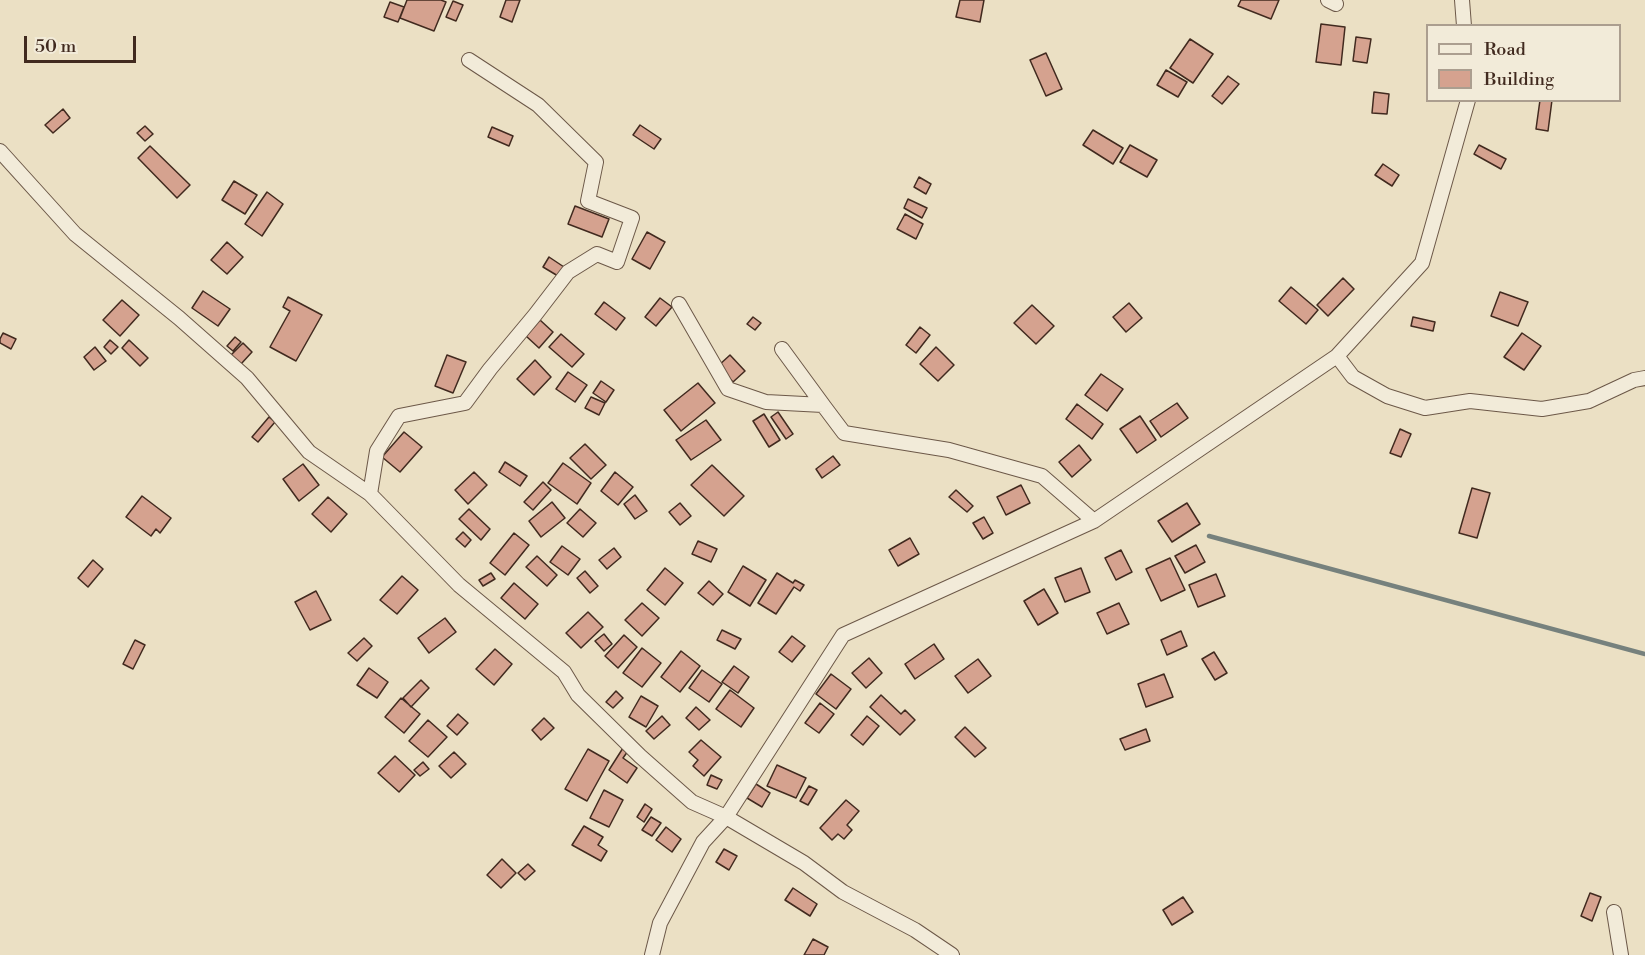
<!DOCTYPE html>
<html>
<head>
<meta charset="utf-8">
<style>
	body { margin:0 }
	#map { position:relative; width:1645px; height:955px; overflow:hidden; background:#ebe0c4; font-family:"Libre Bodoni",serif }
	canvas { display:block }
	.legend { position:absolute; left:1426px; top:24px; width:195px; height:78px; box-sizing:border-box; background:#f2ebd9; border:2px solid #ab9e8f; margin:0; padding:8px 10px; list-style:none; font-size:18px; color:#412a1f }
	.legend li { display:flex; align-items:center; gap:12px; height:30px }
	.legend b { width:30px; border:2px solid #ab9e8f }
	.scale { position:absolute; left:24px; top:36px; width:112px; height:27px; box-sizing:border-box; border:3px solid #412a1f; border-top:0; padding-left:8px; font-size:18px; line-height:21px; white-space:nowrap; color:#412a1f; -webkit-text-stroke:4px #f2ebd9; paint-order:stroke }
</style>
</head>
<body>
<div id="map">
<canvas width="1645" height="955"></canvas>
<ul class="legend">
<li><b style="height:8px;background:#f2ebd9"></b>Road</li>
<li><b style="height:16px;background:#d5a28f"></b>Building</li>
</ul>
<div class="scale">50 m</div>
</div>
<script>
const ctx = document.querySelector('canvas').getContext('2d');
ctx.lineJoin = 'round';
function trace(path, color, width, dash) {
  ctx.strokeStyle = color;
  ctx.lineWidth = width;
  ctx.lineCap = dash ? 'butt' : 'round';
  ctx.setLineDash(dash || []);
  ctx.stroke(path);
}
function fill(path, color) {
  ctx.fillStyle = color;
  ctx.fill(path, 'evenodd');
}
const stream = new Path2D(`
	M 1209,536 L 1645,654`);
const building = new Path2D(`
	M 407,0 L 441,0 L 446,2 L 434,31 L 400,18 Z
	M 506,0 L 520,0 L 512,22 L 500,17 Z
	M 960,0 L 984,0 L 980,22 L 956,17 Z
	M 1241,0 L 1279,0 L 1271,19 L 1238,6 Z
	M 453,1 L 463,5 L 456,21 L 446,17 Z
	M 390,2 L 404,7 L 398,22 L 384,17 Z
	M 1321,24 L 1345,27 L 1341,65 L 1316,62 Z
	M 1356,37 L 1371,39 L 1367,63 L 1353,61 Z
	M 1190,39 L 1213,54 L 1193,83 L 1170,68 Z
	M 1046,53 L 1062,89 L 1046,96 L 1030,60 Z
	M 1166,70 L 1187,82 L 1178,97 L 1157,85 Z
	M 1228,76 L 1239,84 L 1222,104 L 1212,96 Z
	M 1374,92 L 1389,94 L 1387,114 L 1372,113 Z
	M 1540,100 L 1552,100 L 1548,131 L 1536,129 Z
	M 63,109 L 70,118 L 53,133 L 45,125 Z
	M 640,125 L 661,139 L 654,149 L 633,135 Z
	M 145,126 L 153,134 L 145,141 L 137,133 Z
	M 492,127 L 513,136 L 509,146 L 488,137 Z
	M 1093,130 L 1123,148 L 1113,164 L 1083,145 Z
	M 1130,145 L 1157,160 L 1147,177 L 1120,162 Z
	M 1479,145 L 1506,159 L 1501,169 L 1474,154 Z
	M 150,146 L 190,185 L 177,198 L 138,158 Z
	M 1383,164 L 1399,175 L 1392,186 L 1375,175 Z
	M 919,177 L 931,184 L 926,194 L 914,187 Z
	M 234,181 L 257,195 L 245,214 L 222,200 Z
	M 267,192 L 283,204 L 262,236 L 245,224 Z
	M 908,199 L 927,208 L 922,218 L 904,208 Z
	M 575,206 L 609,219 L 602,237 L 568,224 Z
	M 905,214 L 923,224 L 916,239 L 897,229 Z
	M 647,232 L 665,242 L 650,269 L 632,259 Z
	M 227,242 L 243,257 L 227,274 L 211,260 Z
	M 549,257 L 564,267 L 558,276 L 543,267 Z
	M 1343,278 L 1354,289 L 1328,316 L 1317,305 Z
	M 1291,287 L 1318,310 L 1306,324 L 1279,301 Z
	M 203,291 L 230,309 L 218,326 L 192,308 Z
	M 1500,292 L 1528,302 L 1518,326 L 1491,316 Z
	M 288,297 L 322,315 L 296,361 L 270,347 L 290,311 L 283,307 Z
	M 660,298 L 672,307 L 656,326 L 645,317 Z
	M 122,300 L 139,315 L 120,336 L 103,320 Z
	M 604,302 L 625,318 L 616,330 L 595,314 Z
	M 1129,303 L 1142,318 L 1126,332 L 1113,317 Z
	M 1032,305 L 1054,326 L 1036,344 L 1014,323 Z
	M 753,317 L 761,323 L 755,330 L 747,324 Z
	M 1413,317 L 1435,322 L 1433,331 L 1411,326 Z
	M 540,320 L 553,332 L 539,348 L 526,336 Z
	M 920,327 L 930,335 L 916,353 L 906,345 Z
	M 3,333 L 16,339 L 11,349 L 0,343 L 0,339 Z
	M 1522,333 L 1541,346 L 1524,370 L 1504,357 Z
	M 561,334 L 584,354 L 572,367 L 549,347 Z
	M 235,337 L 241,342 L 233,351 L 227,346 Z
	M 110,340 L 118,347 L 111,354 L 104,347 Z
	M 129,340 L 148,358 L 140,366 L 122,348 Z
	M 243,343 L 252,352 L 241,364 L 231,355 Z
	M 95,347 L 106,361 L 94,370 L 84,357 Z
	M 936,347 L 954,365 L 938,381 L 920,364 Z
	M 447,355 L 466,362 L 453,393 L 435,386 Z
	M 730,355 L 745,371 L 733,382 L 718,366 Z
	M 535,360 L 551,377 L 534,395 L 517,379 Z
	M 568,372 L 587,385 L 575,402 L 556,389 Z
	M 1101,374 L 1123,389 L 1107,411 L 1085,395 Z
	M 601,381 L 614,390 L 606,402 L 593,393 Z
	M 698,383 L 715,403 L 681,431 L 664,410 Z
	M 591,397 L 605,403 L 599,415 L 585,408 Z
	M 1177,403 L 1188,418 L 1161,437 L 1150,421 Z
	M 1077,404 L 1103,424 L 1092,439 L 1066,419 Z
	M 778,412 L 793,434 L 786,439 L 771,417 Z
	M 764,414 L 780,440 L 769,447 L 753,421 Z
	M 1140,416 L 1156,440 L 1137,453 L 1120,429 Z
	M 269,417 L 275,422 L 258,442 L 252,437 Z
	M 706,420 L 721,440 L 691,460 L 676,440 Z
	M 1400,429 L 1411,434 L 1401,457 L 1390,453 Z
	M 404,432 L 422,447 L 400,472 L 382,457 Z
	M 585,444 L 606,465 L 591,479 L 570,458 Z
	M 1079,445 L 1091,460 L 1072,477 L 1059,462 Z
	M 833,456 L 840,465 L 822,478 L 816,469 Z
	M 505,462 L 527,476 L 520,486 L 499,472 Z
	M 563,463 L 591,483 L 577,504 L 548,483 Z
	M 303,464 L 319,485 L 299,501 L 283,479 Z
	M 712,465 L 744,496 L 724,516 L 691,485 Z
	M 474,472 L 487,485 L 468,504 L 455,490 Z
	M 615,472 L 633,487 L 618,505 L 601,491 Z
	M 543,482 L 551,490 L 533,510 L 524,502 Z
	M 1021,485 L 1030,503 L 1006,515 L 997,497 Z
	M 1472,488 L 1490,493 L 1477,538 L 1459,533 Z
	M 956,490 L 973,506 L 967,512 L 949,497 Z
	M 635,495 L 647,511 L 635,519 L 624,504 Z
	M 142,496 L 171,518 L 160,533 L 156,529 L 151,536 L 126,517 Z
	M 328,497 L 347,514 L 331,532 L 312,514 Z
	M 552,502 L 565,518 L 541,537 L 529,521 Z
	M 680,503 L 691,516 L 680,525 L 669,512 Z
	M 1187,503 L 1200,524 L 1172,542 L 1158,521 Z
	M 469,509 L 490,529 L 481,540 L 459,519 Z
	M 580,509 L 596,523 L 583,537 L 567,523 Z
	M 984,517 L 993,533 L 983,539 L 973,523 Z
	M 463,532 L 471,540 L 465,547 L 456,539 Z
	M 514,533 L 529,545 L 505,575 L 490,563 Z
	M 910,538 L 919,554 L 898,566 L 889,550 Z
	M 698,541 L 717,549 L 711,562 L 692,554 Z
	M 1196,545 L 1205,562 L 1185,573 L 1175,556 Z
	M 562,546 L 580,559 L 568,575 L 550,562 Z
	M 614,548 L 621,557 L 607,569 L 599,560 Z
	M 1121,550 L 1132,572 L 1116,580 L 1105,558 Z
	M 537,556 L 557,575 L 547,586 L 526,567 Z
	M 1170,558 L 1185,590 L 1161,601 L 1146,569 Z
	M 93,560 L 103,569 L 88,587 L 78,578 Z
	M 743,566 L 766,580 L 750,606 L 728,592 Z
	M 665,568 L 683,583 L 665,605 L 647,590 Z
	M 1081,568 L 1090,592 L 1065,602 L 1055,578 Z
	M 585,571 L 598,586 L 590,593 L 577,578 Z
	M 491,573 L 495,579 L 483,586 L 479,580 Z
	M 777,573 L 793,583 L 795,580 L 804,585 L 800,591 L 794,587 L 776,614 L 758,603 Z
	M 1216,574 L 1225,596 L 1198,607 L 1189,585 Z
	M 402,576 L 418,590 L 397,614 L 380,600 Z
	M 709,581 L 723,594 L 713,605 L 698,593 Z
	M 514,583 L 538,604 L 525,619 L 501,598 Z
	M 1044,589 L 1058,613 L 1038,625 L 1024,601 Z
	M 316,591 L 331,620 L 310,630 L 295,602 Z
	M 642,603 L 659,618 L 642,636 L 625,620 Z
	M 1119,603 L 1129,624 L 1107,634 L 1097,613 Z
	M 588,612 L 603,627 L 581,648 L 566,633 Z
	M 445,618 L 456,632 L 429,653 L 418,638 Z
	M 722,630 L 741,639 L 735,649 L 717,640 Z
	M 1181,631 L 1187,646 L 1167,655 L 1161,640 Z
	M 604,634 L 612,644 L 604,651 L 595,641 Z
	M 624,635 L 637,647 L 618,668 L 605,656 Z
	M 792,636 L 805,646 L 792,662 L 779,652 Z
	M 364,638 L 372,646 L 357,661 L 348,653 Z
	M 135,640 L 145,645 L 133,669 L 123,664 Z
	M 934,644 L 944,659 L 915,679 L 905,664 Z
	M 642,648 L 661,663 L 642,687 L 623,673 Z
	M 495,649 L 512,664 L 494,685 L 476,669 Z
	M 681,651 L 700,666 L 680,692 L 661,677 Z
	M 1214,652 L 1227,673 L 1215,680 L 1202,659 Z
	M 869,658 L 882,673 L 866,688 L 852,673 Z
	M 978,659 L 991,676 L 968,693 L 955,676 Z
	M 734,666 L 749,677 L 738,693 L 722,682 Z
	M 369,668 L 388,682 L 377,698 L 357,685 Z
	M 702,670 L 722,684 L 709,702 L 689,688 Z
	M 831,674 L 851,689 L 836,709 L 816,694 Z
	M 1164,674 L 1173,697 L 1146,707 L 1138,684 Z
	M 421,680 L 429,688 L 411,707 L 403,698 Z
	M 730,690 L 754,708 L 741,727 L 716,709 Z
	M 616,691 L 623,698 L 613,708 L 606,702 Z
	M 881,695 L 901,714 L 905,710 L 915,720 L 900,735 L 870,707 Z
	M 641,696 L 658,706 L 646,727 L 629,717 Z
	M 401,698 L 420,714 L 404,733 L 385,717 Z
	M 820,703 L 834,714 L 819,733 L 805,723 Z
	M 696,707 L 710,720 L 699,730 L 686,718 Z
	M 458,714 L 468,723 L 457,735 L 447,726 Z
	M 662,716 L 670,725 L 654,739 L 646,731 Z
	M 867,716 L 879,726 L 863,745 L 851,735 Z
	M 544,718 L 554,728 L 541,740 L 532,730 Z
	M 428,720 L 447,737 L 428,757 L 409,741 Z
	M 965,727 L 986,748 L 975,757 L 955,737 Z
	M 1146,729 L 1150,741 L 1125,750 L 1120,739 Z
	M 701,740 L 721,757 L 704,776 L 693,766 L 698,760 L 689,752 Z
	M 623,748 L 628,751 L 623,758 L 637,768 L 627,783 L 609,770 Z
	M 588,749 L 609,761 L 587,801 L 565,789 Z
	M 454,752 L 466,764 L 451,778 L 439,766 Z
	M 395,756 L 415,775 L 399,792 L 378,773 Z
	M 423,762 L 429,769 L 420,776 L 414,770 Z
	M 777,765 L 806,778 L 796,798 L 767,786 Z
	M 711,775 L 722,780 L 717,789 L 707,785 Z
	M 756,784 L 770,793 L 762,807 L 747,798 Z
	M 809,786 L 817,790 L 808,805 L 800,801 Z
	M 604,790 L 623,800 L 609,827 L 590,818 Z
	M 846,800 L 859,811 L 847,825 L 852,830 L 844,839 L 838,834 L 832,840 L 820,828 Z
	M 645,804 L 652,809 L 644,822 L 637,817 Z
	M 651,817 L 661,823 L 652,836 L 642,830 Z
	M 584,826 L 603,837 L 598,845 L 607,851 L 601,861 L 572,845 Z
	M 666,827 L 681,839 L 672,852 L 656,840 Z
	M 724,849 L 737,856 L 729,870 L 716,862 Z
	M 502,859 L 516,873 L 501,888 L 487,875 Z
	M 528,864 L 535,871 L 525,880 L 518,873 Z
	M 793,888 L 817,904 L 810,916 L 785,900 Z
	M 1590,893 L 1601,897 L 1592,921 L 1581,916 Z
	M 1183,897 L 1193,912 L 1172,925 L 1163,910 Z
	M 813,939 L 828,947 L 824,955 L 804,955 Z`);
const street = new Path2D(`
	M 1328,0 L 1336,4
	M 1462,0 L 1464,26
	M 0,151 L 75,234 L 179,318 L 247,378 L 309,452 L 370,494 L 459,585 L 564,672 L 578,695 L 640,756 L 692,802 L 726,817 L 804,863 L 843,892 L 915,930 L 952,955
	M 679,304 L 728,389 L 766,402 L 823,405 L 844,433 L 949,450 L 1042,476 L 1094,521
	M 782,349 L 823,405
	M 1337,356 L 1353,377 L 1387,396 L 1425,408 L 1470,401 L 1542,409 L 1589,401 L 1634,380 L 1645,378
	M 370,494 L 377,451 L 399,416 L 465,403 L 490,369 L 535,315 L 568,272 L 597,254 L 617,262 L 632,218 L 588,201 L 596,162 L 538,105 L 469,60
	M 1614,912 L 1621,955
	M 652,955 L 660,923 L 703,842 L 726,817 L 843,635 L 1094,521 L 1337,356 L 1422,263 L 1468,100`);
trace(stream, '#76817d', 4.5);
fill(building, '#d5a28f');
trace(building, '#412a1f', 1.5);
trace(street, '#6c5848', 16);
trace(street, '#f2ebd9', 14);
</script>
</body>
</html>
